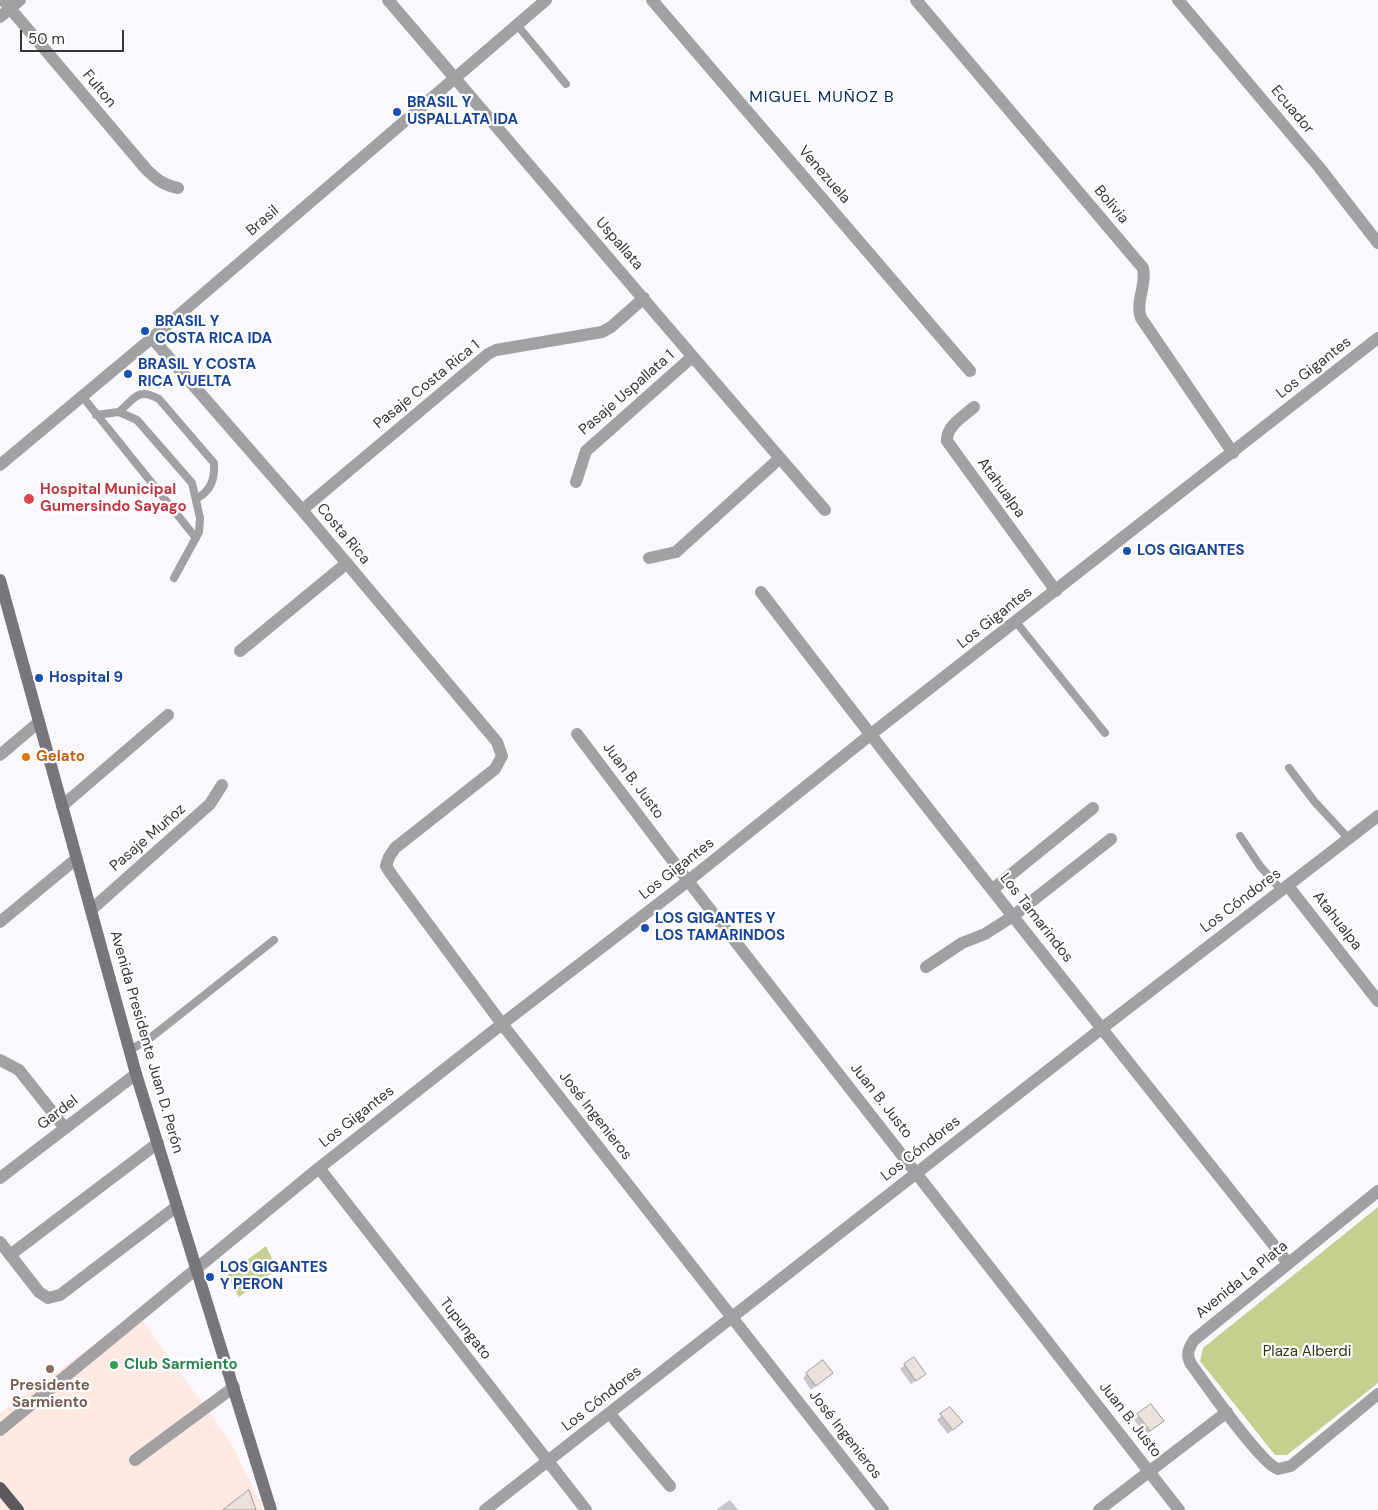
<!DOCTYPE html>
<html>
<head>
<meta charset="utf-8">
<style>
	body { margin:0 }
	#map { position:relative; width:1378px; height:1510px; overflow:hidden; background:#fbf7fe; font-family:"DM Sans",sans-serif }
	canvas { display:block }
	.scale { position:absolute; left:20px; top:30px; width:104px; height:22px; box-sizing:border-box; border:2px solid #363538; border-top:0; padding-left:6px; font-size:15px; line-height:18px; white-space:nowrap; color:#363538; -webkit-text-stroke:4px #fff; paint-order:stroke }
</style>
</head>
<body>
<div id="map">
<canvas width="1378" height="1510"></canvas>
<div class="scale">50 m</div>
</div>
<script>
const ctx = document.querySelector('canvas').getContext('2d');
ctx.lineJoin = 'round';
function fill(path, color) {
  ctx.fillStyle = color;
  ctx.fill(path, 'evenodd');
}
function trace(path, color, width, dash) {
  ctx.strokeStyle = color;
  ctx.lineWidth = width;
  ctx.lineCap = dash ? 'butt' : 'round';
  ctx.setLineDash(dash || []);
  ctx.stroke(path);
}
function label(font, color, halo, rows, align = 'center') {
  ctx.font = font + ' "DM Sans",sans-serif';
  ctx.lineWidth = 4.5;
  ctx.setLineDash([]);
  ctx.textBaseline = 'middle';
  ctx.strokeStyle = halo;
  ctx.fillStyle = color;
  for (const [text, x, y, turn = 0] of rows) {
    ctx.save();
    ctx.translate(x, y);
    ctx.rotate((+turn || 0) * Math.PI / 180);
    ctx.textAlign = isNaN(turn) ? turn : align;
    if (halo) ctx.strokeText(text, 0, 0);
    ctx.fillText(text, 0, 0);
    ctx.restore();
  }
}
const commercial = new Path2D(`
	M 137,1313 L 230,1441 L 264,1510 L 0,1510 L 0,1413 Z`);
const green = new Path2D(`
	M 1378,1207 L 1378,1383 L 1287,1455 L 1275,1455 L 1200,1361 L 1203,1348 Z
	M 266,1246 L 277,1269 L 239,1297 L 227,1275 Z`);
const shadow = new Path2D(`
	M 905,1365 L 920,1378 L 911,1384 L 900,1369 Z
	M 832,1373 L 811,1390 L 803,1378 L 807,1374 Z
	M 1150,1406 L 1158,1425 L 1146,1435 L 1134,1420 Z
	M 950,1408 L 957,1426 L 948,1434 L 937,1420 Z
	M 730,1500 L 738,1510 L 717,1510 L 717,1509 Z`);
const building = new Path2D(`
	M 914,1357 L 926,1374 L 916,1381 L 904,1364 Z
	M 823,1360 L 833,1373 L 816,1386 L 806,1373 Z
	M 1151,1404 L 1164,1421 L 1150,1431 L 1137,1414 Z
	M 950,1407 L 963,1422 L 953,1430 L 940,1414 Z
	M 249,1490 L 256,1510 L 223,1510 Z`);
const service = new Path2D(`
	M 517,25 L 566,84
	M 82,396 L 196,538
	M 119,412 C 135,398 138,387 159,399 L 214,463 C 215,479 211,491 196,499
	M 96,415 L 119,412 L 137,420 L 192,483 L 200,518 L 199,532 L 174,578
	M 1016,622 L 1105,733
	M 1289,768 L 1314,801 L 1349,839
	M 1240,836 L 1260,866 L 1282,891
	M 130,1050 L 149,1039 L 274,940`);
const minor = new Path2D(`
	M 3,0 L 146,169 C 156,179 163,185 178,188
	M 388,0 C 534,170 678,341 825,510
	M 652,0 L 970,371
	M 916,0 L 1143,268 C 1147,286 1135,301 1141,318 L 1233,453
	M 1178,0 L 1319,167 L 1378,243
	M 0,17 L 20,0
	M 152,338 L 302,510 L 497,742 L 502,756 L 495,769 L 395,848 L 389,857 L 386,866 L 391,874 L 502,1024 L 883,1510
	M 974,407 C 964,416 946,426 947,441 L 1056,591
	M 0,465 L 152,338 L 546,0
	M 576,482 L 586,451 L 692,357
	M 302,510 L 488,354 L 496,350 L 602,332 L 611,327 L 644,298
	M 649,558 L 676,552 L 780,458
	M 761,592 C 933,818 1111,1040 1288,1263
	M 240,651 L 347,563
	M 577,734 L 688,881 L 1179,1510
	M 0,755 L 39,722
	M 62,806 L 168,715
	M 1288,886 L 1378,1001
	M 993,889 L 1093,808
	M 91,910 L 210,804 L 222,785
	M 0,922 L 76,859
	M 926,967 L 962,943 L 985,934 L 1013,916 L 1111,839
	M 0,1060 L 19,1070 L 65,1128
	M 319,1168 L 586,1510
	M 0,1178 L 136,1074
	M 1378,1191 L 1194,1340 C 1188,1349 1186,1355 1191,1364 C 1205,1383 1261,1464 1278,1469 L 1291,1466 L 1378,1394
	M 0,1242 L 39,1292 L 48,1298 L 60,1295 L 176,1207
	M 10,1255 L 158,1143
	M 610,1414 L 670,1486
	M 0,1430 L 319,1168 L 502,1024 L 688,881 L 870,735 L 1378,338
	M 135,1460 L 234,1387
	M 485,1510 L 1101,1029 L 1378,816
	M 1099,1510 L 1227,1412`);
const secondary = new Path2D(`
	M 0,580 L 136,1074 L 271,1510`);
const primary = new Path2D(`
	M 0,1488 L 18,1510`);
const markers = [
	[397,112,5,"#1a4fb4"],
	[145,331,5,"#1a4fb4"],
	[128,374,5,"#1a4fb4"],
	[29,499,6,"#e0444e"],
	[1127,551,5,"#1a4fb4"],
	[39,678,5,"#1a4fb4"],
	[26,757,5,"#e8710a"],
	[645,928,5,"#1a4fb4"],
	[210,1277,5,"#1a4fb4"],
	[114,1365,5,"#2e9e5b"],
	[50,1369,5,"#8d6e63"]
];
const streetNames = [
	["Fulton",99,89,50],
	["Ecuador",1292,110,50],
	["Venezuela",824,175,49],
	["Bolivia",1111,205,50],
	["Brasil",263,221,-41],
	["Uspallata",619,244,49],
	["Los Gigantes",1314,368,-38],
	["Pasaje Costa Rica 1",427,385,-39],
	["Pasaje Uspallata 1",627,393,-41],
	["Atahualpa",1001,488,54],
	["Costa Rica",343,534,50],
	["Los Gigantes",995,618,-38],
	["Juan B. Justo",633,781,53],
	["Pasaje Muñoz",148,838,-41],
	["Los Gigantes",677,869,-38],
	["Los Cóndores",1241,901,-37],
	["Los Tamarindos",1036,918,52],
	["Atahualpa",1337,921,52],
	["Avenida Presidente Juan D. Perón",146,1042,74],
	["Juan B. Justo",881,1101,52],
	["Gardel",58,1113,-37],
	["José Ingenieros",595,1116,52],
	["Los Gigantes",357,1117,-38],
	["Los Cóndores",921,1149,-38],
	["Avenida La Plata",1242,1280,-39],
	["Tupungato",465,1329,52],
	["Los Cóndores",602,1399,-38],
	["Juan B. Justo",1130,1420,52],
	["José Ingenieros",845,1435,52]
];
const transitNames = [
	["BRASIL Y",407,103],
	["USPALLATA IDA",407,120],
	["BRASIL Y",155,322],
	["COSTA RICA IDA",155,339],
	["BRASIL Y COSTA",138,365],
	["RICA VUELTA",138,382],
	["LOS GIGANTES",1137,551],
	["Hospital 9",49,678],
	["LOS GIGANTES Y",655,919],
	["LOS TAMARINDOS",655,936],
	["LOS GIGANTES",220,1268],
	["Y PERON",220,1285]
];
const healthNames = [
	["Hospital Municipal",40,490],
	["Gumersindo Sayago",40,507]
];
const foodNames = [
	["Gelato",36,757]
];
const parkNames = [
	["Plaza Alberdi",1307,1352]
];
const leisureNames = [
	["Club Sarmiento",124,1365]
];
const educationNames = [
	["Presidente",50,1386],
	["Sarmiento",50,1403]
];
const neighbourhoodNames = [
	["MIGUEL MUÑOZ B",822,98]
];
fill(commercial, '#feeae2');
fill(green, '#c6ce90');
fill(shadow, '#0003');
fill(building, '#e8e1dc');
trace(building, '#a29b96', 1);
trace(service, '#a2a0a3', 8);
trace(minor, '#a2a0a3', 12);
trace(secondary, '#78767a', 12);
trace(primary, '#5b585d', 12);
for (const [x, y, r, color] of markers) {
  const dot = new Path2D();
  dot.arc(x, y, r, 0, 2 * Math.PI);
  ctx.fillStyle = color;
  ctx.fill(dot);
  trace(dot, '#fff', 2);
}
label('15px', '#363538', '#fff', streetNames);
label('bold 15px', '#164399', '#fff', transitNames, 'left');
label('bold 15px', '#be3a42', '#fff', healthNames, 'left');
label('bold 15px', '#c56008', '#fff', foodNames, 'left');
label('15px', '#333613', '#fff', parkNames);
label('bold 15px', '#27864d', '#fff', leisureNames, 'left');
label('bold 15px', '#785e54', '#fff', educationNames);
ctx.letterSpacing = '1px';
label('16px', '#092c60', '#fff', neighbourhoodNames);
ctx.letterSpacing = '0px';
</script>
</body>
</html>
